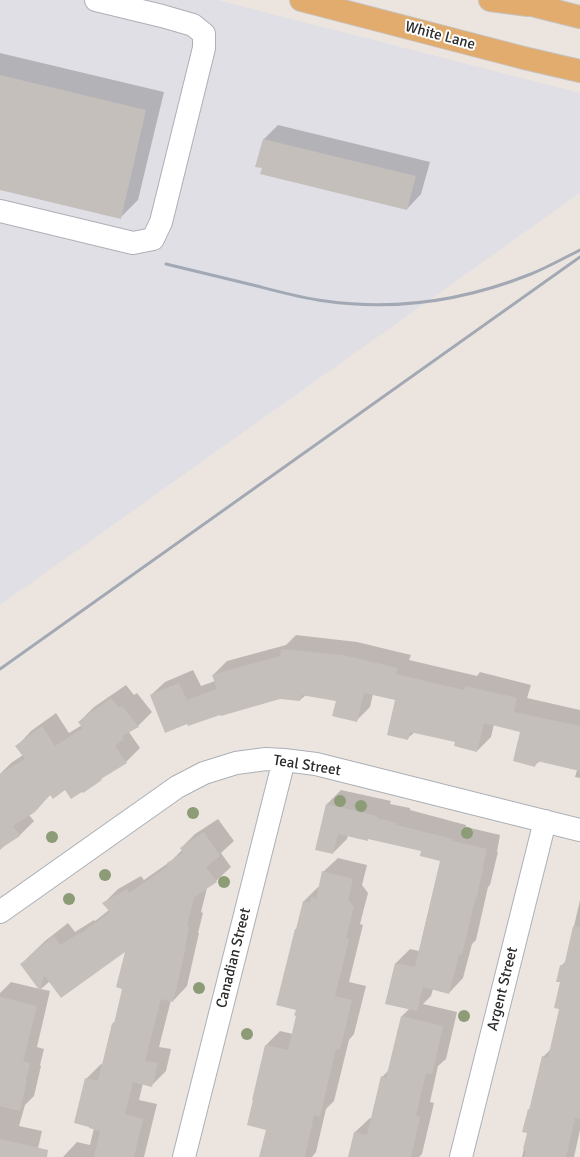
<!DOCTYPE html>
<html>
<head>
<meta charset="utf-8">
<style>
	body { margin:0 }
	canvas { display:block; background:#ece4df }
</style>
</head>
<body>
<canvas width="580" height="1157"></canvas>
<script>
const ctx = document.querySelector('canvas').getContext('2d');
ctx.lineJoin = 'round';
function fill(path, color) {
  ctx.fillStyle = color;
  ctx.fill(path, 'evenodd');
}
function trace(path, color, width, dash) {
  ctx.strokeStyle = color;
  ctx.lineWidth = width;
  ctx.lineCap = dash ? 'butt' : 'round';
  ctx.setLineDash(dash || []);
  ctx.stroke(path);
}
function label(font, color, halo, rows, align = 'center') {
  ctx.font = font + ' Signika,sans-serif';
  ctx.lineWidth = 4;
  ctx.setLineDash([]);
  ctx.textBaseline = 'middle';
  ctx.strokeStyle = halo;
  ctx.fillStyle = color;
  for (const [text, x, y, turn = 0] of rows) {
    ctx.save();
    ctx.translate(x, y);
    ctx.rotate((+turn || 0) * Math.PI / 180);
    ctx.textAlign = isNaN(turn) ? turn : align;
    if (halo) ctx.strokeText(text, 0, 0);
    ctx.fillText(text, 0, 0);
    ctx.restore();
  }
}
const industrial = new Path2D(`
	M 0,0 L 217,0 L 580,93 L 580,193 L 0,605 Z`);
const shadow = new Path2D(`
	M 0,53 L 164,92 L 138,200 L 120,218 L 0,189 Z
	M 278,125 L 430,162 L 421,194 L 407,209 L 263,168 L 264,139 Z
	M 296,635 L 357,642 L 411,655 L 409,660 L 477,676 L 480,672 L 531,685 L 527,698 L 580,710 L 580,778 L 575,777 L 577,770 L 540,761 L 535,765 L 521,731 L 494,724 L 491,737 L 477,751 L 456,741 L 415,732 L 408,738 L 396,699 L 373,694 L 370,707 L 356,721 L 337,700 L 306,695 L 300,700 L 280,698 L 221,715 L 151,695 L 165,682 L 193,670 L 201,686 L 215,681 L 213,675 L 227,661 L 286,645 Z
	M 126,685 L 134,695 L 137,693 L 152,712 L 138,726 L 129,732 L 140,748 L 126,762 L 105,775 L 83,792 L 65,789 L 51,794 L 34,811 L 29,815 L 34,821 L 19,836 L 5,845 L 0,850 L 0,774 L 11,763 L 23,755 L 17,746 L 31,731 L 56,713 L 69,733 L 82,725 L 79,722 L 94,707 Z
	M 341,790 L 391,801 L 390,804 L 410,808 L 410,810 L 466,825 L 466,827 L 500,835 L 497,852 L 498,852 L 490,885 L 488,887 L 476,940 L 472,944 L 463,978 L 449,993 L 433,989 L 431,996 L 423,1004 L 457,1012 L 446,1059 L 438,1066 L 430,1102 L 434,1103 L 422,1154 L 419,1157 L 349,1157 L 355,1132 L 370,1118 L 372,1119 L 382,1077 L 389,1070 L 402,1016 L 410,1008 L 386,1003 L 396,963 L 410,949 L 419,951 L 441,860 L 423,850 L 369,838 L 348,835 L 347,839 L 333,853 L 316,849 L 327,804 Z
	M 218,819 L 234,841 L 221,853 L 231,867 L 216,881 L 207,888 L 201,912 L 203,913 L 198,933 L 199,933 L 187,986 L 173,1001 L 171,1000 L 159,1047 L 171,1049 L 166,1071 L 152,1085 L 143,1083 L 139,1100 L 157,1104 L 144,1157 L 63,1157 L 77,1142 L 90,1145 L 94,1128 L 86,1079 L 101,1064 L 103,1065 L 112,1024 L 115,1021 L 123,988 L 126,950 L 50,981 L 41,989 L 50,991 L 37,1047 L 44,1049 L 40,1065 L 41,1066 L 34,1096 L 25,1105 L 19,1126 L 42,1131 L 37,1153 L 33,1157 L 0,1157 L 0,993 L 11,982 L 40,989 L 21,964 L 45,941 L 68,923 L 75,932 L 94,920 L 95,921 L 109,910 L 104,903 L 118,889 L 141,876 L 144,880 L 171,861 L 182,850 L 181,848 L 195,834 Z
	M 338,858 L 367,865 L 362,885 L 368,893 L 360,924 L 363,925 L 349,982 L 366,986 L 354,1034 L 349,1040 L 334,1101 L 326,1109 L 316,1152 L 312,1157 L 261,1157 L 267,1129 L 254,1100 L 253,1099 L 266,1045 L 280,1031 L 293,1034 L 298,1015 L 298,927 L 304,901 L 318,887 L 320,887 L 323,872 Z
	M 580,900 L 580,1130 L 574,1157 L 522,1157 L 528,1132 L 528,1110 L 531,1108 L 543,1057 L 551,1049 L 560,1009 L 561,966 L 566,961 Z`);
const building = new Path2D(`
	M 0,75 L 146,110 L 121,219 L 0,190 Z
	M 263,139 L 416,176 L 407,210 L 260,174 L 262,168 L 255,167 Z
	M 281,649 L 343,655 L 397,668 L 396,674 L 464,690 L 465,686 L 517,698 L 514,712 L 580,726 L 580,771 L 537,761 L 535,767 L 513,761 L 520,732 L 484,723 L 477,752 L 454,746 L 455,742 L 410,732 L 408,740 L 387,735 L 395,700 L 364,693 L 357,722 L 332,716 L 336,701 L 301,695 L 300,701 L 280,699 L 221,716 L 220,715 L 188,726 L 187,724 L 165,733 L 150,695 L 179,683 L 187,700 L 217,689 L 212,675 L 280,656 Z
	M 111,698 L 119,708 L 122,706 L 139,727 L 122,736 L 124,739 L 115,746 L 127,763 L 101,779 L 102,780 L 83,793 L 82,792 L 71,799 L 65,790 L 53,799 L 50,795 L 35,812 L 13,826 L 20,836 L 0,849 L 0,774 L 25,759 L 15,746 L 42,726 L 55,746 L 83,728 L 78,722 Z
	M 326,804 L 377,816 L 377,818 L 397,823 L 396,825 L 453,839 L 452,841 L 487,849 L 483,866 L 484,866 L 476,900 L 475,900 L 462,955 L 459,955 L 449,994 L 423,987 L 417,1011 L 385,1004 L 395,963 L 415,967 L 440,861 L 420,856 L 421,851 L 368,839 L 368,841 L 338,834 L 333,854 L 315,850 Z
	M 204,832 L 220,856 L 206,867 L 217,882 L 194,897 L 187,927 L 189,927 L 185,947 L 186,947 L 173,1002 L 161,999 L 145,1061 L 158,1063 L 152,1087 L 133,1082 L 125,1114 L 143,1119 L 134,1157 L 94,1157 L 100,1131 L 89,1128 L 89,1127 L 74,1123 L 85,1078 L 98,1081 L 112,1024 L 114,1024 L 122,989 L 116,987 L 125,952 L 61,998 L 44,975 L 40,991 L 20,964 L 30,957 L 29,956 L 54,936 L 60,945 L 80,933 L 80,934 L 110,912 L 102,903 L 127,889 L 129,893 L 167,867 L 167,863 L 183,853 L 180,848 Z
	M 322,871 L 353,879 L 348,900 L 354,907 L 346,938 L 349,939 L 335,996 L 352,1000 L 340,1050 L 336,1049 L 320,1116 L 314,1115 L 305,1157 L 259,1157 L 266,1130 L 247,1125 L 253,1100 L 252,1100 L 265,1045 L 288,1050 L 296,1016 L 294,1015 L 296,1010 L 276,1005 L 295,929 L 296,929 L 303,901 L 310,903 L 311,897 L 316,899 Z
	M 573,926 L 580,927 L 580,1119 L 575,1118 L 566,1157 L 524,1157 L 526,1150 L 523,1149 L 527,1133 L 522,1132 L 528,1109 L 529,1110 L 542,1056 L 548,1058 L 559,1009 L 554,1008 L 560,982 L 556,982 L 560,965 L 564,966 Z
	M 0,997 L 37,1006 L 23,1061 L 30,1063 L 26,1080 L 27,1080 L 20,1111 L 0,1106 Z
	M 401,1016 L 443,1026 L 432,1074 L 426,1073 L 416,1116 L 420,1117 L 411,1157 L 348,1157 L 354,1132 L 367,1135 L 381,1076 L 386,1078 Z
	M 0,1139 L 48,1150 L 47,1157 L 0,1157 Z`);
const minor = new Path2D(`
	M 0,211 L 133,243 L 153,239 L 161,222 L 204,48 L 204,34 L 193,25 L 162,16 L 96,0
	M 0,912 L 177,787 L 204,773 L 236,763 L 266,759 L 284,760 L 316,764 L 580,830
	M 184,1157 L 284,760
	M 461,1157 L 545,821`);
const major = new Path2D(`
	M 301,0 L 524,58 L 580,71
	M 490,0 L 528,5
	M 512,0 L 580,17`);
const rail = new Path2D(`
	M 166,264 C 196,271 227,279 257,286 C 280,292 302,298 325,301 C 395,311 466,300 531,274 C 548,267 564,258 580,250
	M 0,669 L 580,257`);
const trees = [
	[340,801],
	[361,806],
	[193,813],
	[467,833],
	[52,837],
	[105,875],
	[224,882],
	[69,899],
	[199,988],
	[464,1016],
	[247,1034]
];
const streetNames = [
	["White Lane",440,36,15],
	["Teal Street",307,766,9],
	["Canadian Street",234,958,-76],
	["Argent Street",503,989,-76]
];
fill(industrial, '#dfdfe5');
fill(shadow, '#0003');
fill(building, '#c5bfbb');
trace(minor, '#acb0b6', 24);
trace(major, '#c4c4c4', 24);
trace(minor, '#fff', 22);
trace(major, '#e2ac6e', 22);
trace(rail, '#a2a9b4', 3);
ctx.fillStyle = '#8c9c77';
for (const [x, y] of trees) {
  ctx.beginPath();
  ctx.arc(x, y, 6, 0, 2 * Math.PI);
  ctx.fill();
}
label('15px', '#2c2c2c', '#fff', streetNames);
</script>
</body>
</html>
